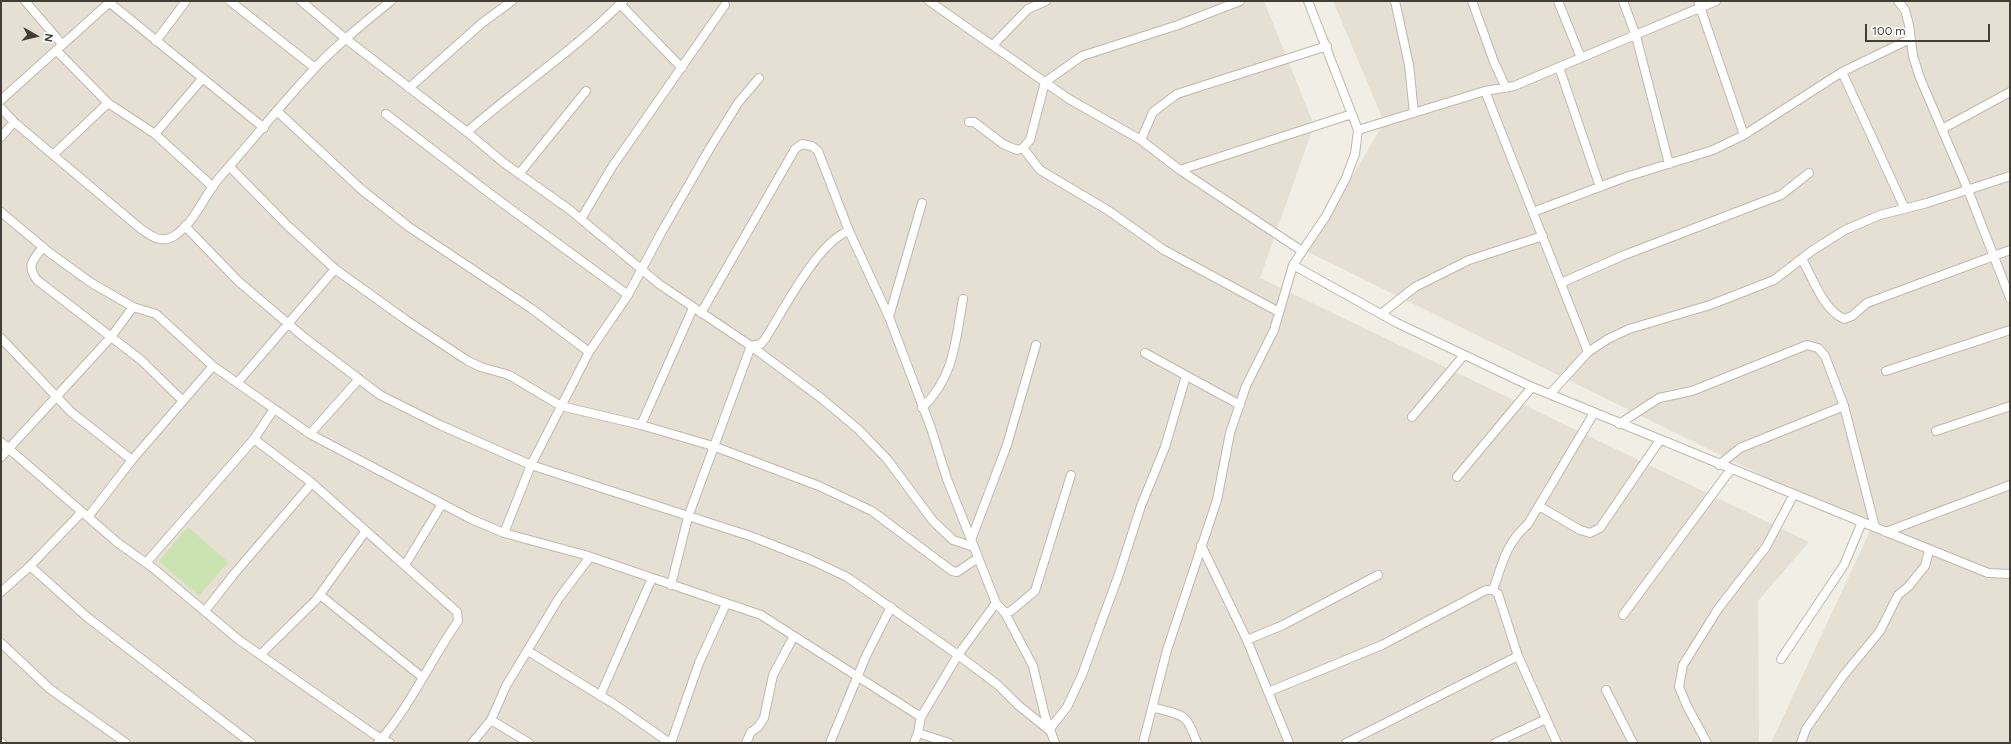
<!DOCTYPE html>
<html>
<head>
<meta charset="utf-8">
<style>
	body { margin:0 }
	#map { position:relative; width:2011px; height:744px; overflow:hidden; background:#f1eee5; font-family:Figtree,sans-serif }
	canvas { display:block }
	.frame { position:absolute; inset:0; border:2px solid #433e35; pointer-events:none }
	.north { position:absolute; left:16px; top:16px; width:40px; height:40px; -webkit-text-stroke:3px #fff; paint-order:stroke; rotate:98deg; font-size:11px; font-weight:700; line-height:16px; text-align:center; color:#433e35 }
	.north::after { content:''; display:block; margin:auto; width:14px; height:18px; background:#433e35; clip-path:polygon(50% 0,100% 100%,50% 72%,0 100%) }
	.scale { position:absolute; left:1865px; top:24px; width:125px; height:18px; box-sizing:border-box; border:2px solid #433e35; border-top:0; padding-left:5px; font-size:12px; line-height:14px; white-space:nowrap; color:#433e35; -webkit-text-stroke:3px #fff; paint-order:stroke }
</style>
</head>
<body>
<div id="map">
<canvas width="2011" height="744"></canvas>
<div class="frame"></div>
<div class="north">N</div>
<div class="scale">100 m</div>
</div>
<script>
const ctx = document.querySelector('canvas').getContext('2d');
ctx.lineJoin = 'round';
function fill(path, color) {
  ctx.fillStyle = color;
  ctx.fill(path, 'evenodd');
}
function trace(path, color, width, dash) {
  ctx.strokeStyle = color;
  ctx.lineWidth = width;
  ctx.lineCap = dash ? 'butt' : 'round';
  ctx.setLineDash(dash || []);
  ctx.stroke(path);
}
const residential = new Path2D(`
	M 1,1 L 1264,1 L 1314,125 L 1260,278 L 1809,542 L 1758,601 L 1759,743 L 1,743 Z
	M 1333,1 L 2010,1 L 2010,743 L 1771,743 L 1871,529 L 1308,252 L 1384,122 Z`);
const green = new Path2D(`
	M 188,527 L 228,562 L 199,596 L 159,561 Z`);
const street = new Path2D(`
	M 25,1 L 62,44
	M 230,1 L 315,68
	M 301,1 L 346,39 L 467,132 L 504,163 L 570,210 L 659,284 L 751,346 L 821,398 L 858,429 L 887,459 L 933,521 L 953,540 L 974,547 L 996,603 L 1005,613 L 1033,666 L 1045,716 L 1055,743
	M 929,1 L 1069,99 L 1141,140 L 1180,170 L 1302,251
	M 1308,1 L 1358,130
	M 1395,1 L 1409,65 L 1414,113
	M 1472,1 L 1494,62 L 1506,88
	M 1558,1 L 1581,58
	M 1623,1 L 1636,36 L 1669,164
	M 1898,1 L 1905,10 L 1909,25 L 1913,56 L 1920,78 L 1968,190 L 2010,298
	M 110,3 L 264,128
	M 620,4 L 682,68
	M 156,41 L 186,1
	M 993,45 L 1028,9 L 1046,1
	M 56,50 L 108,103 L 155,134 L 213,187
	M 1559,67 L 1600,187
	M 1842,72 L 1905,209
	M 409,88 L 482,23 L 512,1
	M 1485,91 L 1588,352
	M 1,100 L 111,1
	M 1,108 L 14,122 L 141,229 C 151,236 161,244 174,236 C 195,223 204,195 220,177 C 252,141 283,102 316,67 C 339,43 365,22 391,1
	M 278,112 L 362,190 L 409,227 L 532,309 L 589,352
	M 386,114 L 493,196 L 628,295
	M 969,122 L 974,122 L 1003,144 L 1017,150 L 1023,148 L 1030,140 L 1045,82 L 1082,56 L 1178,25 L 1240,1
	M 1942,129 L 2010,92
	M 467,132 C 518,87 575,50 623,1
	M 155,134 L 202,79
	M 1744,135 L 1842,72 L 1910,39
	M 1,137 L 14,122
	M 1141,140 L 1153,112 L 1177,94 L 1327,46
	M 1023,148 L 1040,170 L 1109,211 L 1164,250 L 1279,312
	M 54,154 L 108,103
	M 230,167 L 288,226 L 335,269 L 406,320 L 468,361 L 481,367 L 509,375 L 561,406 L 641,425 L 713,446 L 819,486 L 872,511 L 952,571 L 957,572 L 978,558
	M 1180,170 L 1352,114
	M 519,174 L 586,91
	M 1,212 L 50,253 L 90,282 L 133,307 L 156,314 L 213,366 L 310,434 L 471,519 L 504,533 L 585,555 L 761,615 L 921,717
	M 1533,212 L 1626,177 L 1713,150 L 1744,135 L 1698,1
	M 581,219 L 612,167 L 725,5
	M 185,226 L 238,281 L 305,338 L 380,395 L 440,425 L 531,465 L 753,537 L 811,560 L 847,577 L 958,655 L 998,685 L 1018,705 L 1049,730 L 1067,707 L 1082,675 L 1119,574 L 1141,506 L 1165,447 L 1186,376
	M 43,247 C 33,260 26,265 37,280 L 141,360 L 183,401
	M 1802,259 C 1813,279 1823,309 1844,319 L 1852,316 L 1867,303 L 2010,250
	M 1293,265 L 1397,323 L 1532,387 L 1862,522 L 1844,565 L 1781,659
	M 1561,283 L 1622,256 L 1781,195 L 1809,173
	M 701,313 L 795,149 L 802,144 L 812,146 L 818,151 L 849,231 L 889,317 L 931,428 L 947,479 L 974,547
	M 1381,314 L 1415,287 L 1469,260 L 1543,236
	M 889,317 L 922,203
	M 1,338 L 71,412 L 132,460
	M 1145,353 L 1240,405
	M 1886,371 L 2010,330
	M 238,382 L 335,269
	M 1550,394 L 1588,352 L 1608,339 L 1629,329 L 1710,305 L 1774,280 L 1813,250 L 1845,230 L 1880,215 L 1927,203 L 2010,176
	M 922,408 C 955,376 955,342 963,299
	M 1412,417 L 1464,355
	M 1619,424 L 1659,398 L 1692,391 L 1807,345 L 1818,348 L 1825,356 L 1844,406 L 1875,527
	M 641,425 L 693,308
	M 1936,431 L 2010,406
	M 310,434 L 359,379
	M 254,439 L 312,483 L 457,612 L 458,621 C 430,661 410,707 378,743
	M 1,442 L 118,543 L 153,568 L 239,640 L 375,735 L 390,743
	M 1,457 L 111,337 L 133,307
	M 1719,465 L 1740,448 L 1844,406
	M 1457,477 L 1532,387
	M 1539,506 L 1580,530 L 1590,533 L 1600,528 L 1660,440
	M 88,517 L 132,460 L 213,366
	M 1862,522 L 1988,573 L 2010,574
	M 1886,532 L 2010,485
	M 504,533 L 531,465 L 589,352 L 628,295 L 661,233 L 710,148 L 738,103 L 759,78
	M 971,540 L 1007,445 L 1036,345
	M 1201,545 L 1247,640 L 1289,743
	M 146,563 L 254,439 L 274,409
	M 405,565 L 442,504
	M 30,566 L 87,617 L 251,743
	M 671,585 L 688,517 L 751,346 L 761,344 L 765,339 C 783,311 819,240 849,231
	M 1493,590 C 1503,562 1505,545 1528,524 L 1594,413
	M 1,592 L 30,566 L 82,512
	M 320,595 L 422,677
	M 205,611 L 234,574 L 312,483
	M 1005,613 L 1011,611 L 1035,591 L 1071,475
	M 1623,615 L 1731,469
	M 1247,640 L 1283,625 L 1378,575
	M 1,643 L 50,689 L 126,743
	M 528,651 L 614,704 L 670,743
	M 260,655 L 316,600 L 365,532
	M 1606,690 L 1633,743
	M 1268,692 L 1382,645 L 1486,590 L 1493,590 L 1498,594 L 1518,656 L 1557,743
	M 600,696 L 652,578
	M 1152,707 C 1183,716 1186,711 1197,743
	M 491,720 L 529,743
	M 918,733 L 949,743
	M 1,742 L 2,743
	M 472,743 L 491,720 L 506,686 L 559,598 L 590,557
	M 671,743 L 699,663 L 726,604
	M 746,743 L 751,732 L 758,727 L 764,718 L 773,675 L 794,636
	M 830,743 L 866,656 L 891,607
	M 914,743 L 918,733 L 921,717 L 958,655 L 996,603
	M 1143,743 L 1167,650 L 1217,500 L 1230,433 L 1246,386 L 1274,330 L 1293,265 L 1326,216 L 1346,178 L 1355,154 L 1358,130 L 1485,91 L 1514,86 L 1716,1
	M 1346,743 L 1518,656
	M 1495,743 L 1546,719
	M 1707,743 L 1687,706 L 1679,687 L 1683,665 L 1718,609 L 1766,547 L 1794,494
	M 1801,743 L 1806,729 L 1843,676 L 1880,631 L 1898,595 L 1908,587 L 1925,566 L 1929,551`);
fill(residential, '#e5e0d3');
fill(green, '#cbe3b0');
trace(street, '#bfb8ab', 10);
trace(street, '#fff', 8);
</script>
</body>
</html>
